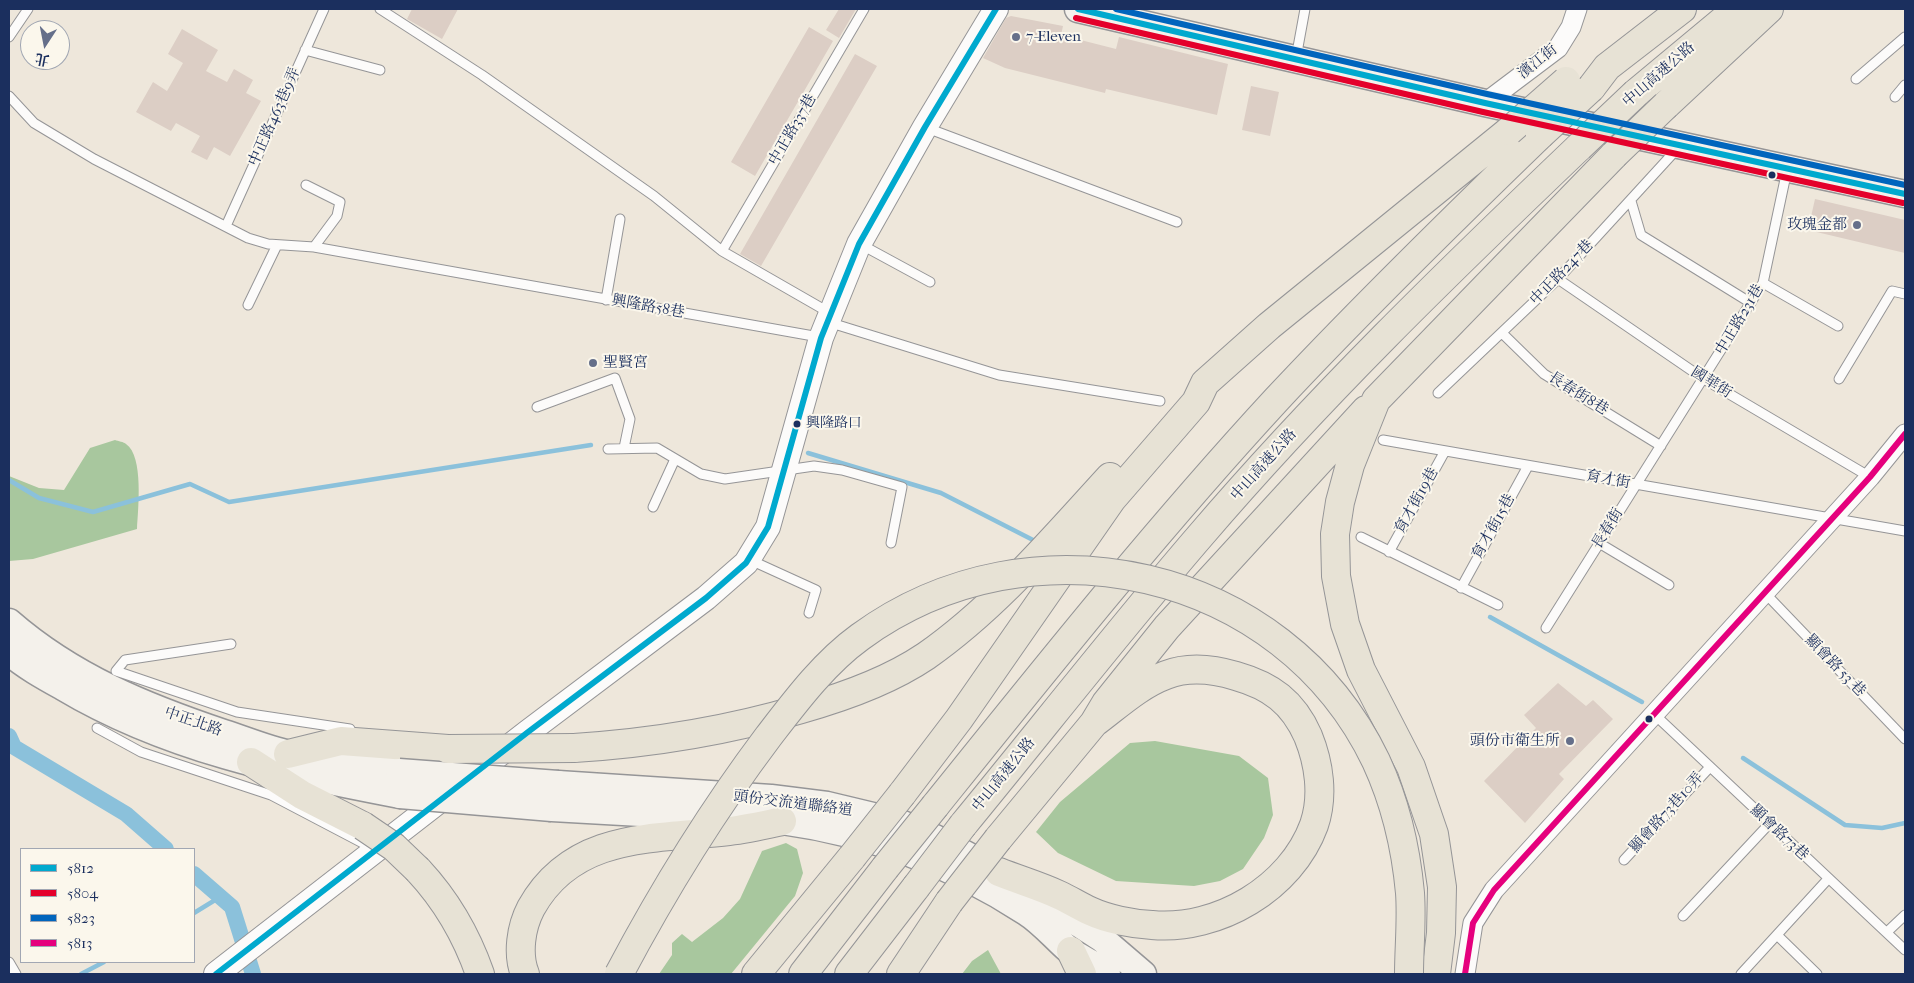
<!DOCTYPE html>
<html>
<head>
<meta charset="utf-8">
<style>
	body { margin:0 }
	#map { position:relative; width:1914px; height:983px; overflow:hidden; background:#eee7db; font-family:"IM FELL French Canon","Noto Serif TC",serif }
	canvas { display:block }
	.frame { position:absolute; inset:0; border:10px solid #1b2f5e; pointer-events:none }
	.legend { position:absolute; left:20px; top:848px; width:175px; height:115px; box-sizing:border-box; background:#fbf7ec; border:1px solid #a1a7b3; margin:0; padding:6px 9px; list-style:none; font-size:15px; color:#1b2f5e }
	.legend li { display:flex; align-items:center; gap:10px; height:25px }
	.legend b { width:25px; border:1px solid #a1a7b3 }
	.north { position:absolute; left:20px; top:20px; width:50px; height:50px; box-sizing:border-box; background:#fbf7ec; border:1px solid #a1a7b3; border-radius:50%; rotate:191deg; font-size:14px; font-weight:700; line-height:20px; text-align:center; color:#1b2f5e }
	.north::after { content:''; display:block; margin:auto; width:18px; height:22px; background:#656f8a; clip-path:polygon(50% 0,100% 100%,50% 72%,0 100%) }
</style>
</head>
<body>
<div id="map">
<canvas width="1914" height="983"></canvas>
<div class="frame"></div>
<ul class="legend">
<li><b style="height:6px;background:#00a9ce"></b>5812</li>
<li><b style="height:6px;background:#e4002b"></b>5804</li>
<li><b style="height:6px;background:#0065bd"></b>5823</li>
<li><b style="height:6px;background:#e5007d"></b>5813</li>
</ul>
<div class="north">北</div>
</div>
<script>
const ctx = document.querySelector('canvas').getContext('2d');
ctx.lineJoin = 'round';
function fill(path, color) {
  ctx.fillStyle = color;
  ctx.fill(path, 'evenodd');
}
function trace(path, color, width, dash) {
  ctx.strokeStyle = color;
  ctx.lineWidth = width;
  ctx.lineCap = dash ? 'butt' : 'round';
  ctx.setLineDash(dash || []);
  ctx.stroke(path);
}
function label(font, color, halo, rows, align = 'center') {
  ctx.font = font + ' "IM FELL French Canon","Noto Serif TC",serif';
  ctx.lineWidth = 4;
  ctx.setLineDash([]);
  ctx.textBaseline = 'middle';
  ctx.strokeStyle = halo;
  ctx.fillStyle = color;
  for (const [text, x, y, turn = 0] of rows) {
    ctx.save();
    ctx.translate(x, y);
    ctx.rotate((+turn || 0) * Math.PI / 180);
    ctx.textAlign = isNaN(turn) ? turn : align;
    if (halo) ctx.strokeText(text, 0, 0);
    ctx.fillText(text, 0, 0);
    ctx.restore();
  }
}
const forest = new Path2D(`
	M 115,440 C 118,441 124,442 126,444 C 144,456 138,510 137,529 L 33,559 L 9,561 L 9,476 L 39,488 L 64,490 L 90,448 Z
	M 1155,741 L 1239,756 L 1268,778 L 1273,815 L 1264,838 L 1243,869 L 1220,881 L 1194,886 L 1116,881 L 1058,853 L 1036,832 L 1060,802 L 1130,743 Z
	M 786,843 L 797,849 L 803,873 L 795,896 L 731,974 L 659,974 L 672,955 L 672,943 L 682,934 L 692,942 L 723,918 L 740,899 L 762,851 Z
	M 988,950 L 1001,974 L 962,974 L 972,961 Z`);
const stream = new Path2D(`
	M 808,453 L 941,493 L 1033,540
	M 9,480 L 39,498 L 93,512 L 190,484 L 229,502 L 591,445
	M 1490,617 L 1642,702
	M 1743,758 L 1845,825 L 1882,828 L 1905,823
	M 194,913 L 220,897
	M 81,974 L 104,962`);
const canal = new Path2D(`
	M 9,736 L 14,747 L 126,814 L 166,849
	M 194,874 L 232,907 L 253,974`);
const building = new Path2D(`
	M 412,9 L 458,9 L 442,39 L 407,19 Z
	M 839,9 L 856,9 L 839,38 L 826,30 Z
	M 1011,16 L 1063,26 L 1061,35 L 1116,49 L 1119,37 L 1228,64 L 1217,115 L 1106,89 L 1105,93 L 1005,68 L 983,58 L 1006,18 Z
	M 809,27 L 833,41 L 755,176 L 731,162 Z
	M 182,29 L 218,50 L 206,71 L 227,82 L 234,69 L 253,80 L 246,93 L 261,101 L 230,156 L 214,147 L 207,160 L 191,152 L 200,136 L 176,123 L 171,131 L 136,112 L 153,82 L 167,91 L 183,63 L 168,54 Z
	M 855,54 L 877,66 L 761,266 L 740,254 Z
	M 1251,86 L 1279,92 L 1270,136 L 1242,130 Z
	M 1815,199 L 1905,220 L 1905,253 L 1808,230 Z
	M 1558,683 L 1586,706 L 1593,700 L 1613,719 L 1559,774 L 1564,779 L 1525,823 L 1484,781 L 1536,728 L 1524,715 Z`);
const service = new Path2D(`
	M 380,9 L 482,75 L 654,196 L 722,251 L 830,313
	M 9,37 L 28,9
	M 305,50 L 380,70
	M 1296,58 L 1305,9
	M 1856,79 L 1905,37
	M 9,96 L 34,123 L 94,159 L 248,238 L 268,244 L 314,247 L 819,337
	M 1895,97 L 1905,85
	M 927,128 L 1177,222
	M 306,185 L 340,202 L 337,216 L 314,247
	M 1631,201 L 1641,235 L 1751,303
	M 226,226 L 324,9
	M 860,244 L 930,282
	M 722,251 L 864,9
	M 1558,279 L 1704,379 L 1870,477
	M 1763,283 L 1838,326
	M 606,300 L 620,219
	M 248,305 L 277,245
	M 828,322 L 999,375 L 1160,401
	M 1502,333 L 1544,374 L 1661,446
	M 1839,379 L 1892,291 L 1905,294
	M 1438,393 L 1558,279 L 1677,149
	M 537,407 L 615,378 L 630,419 L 624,448
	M 1383,440 L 1905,531
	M 608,449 L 657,448 L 701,474 L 725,479 L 814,466 L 842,470 L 902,487 L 891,543
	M 653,507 L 675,459
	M 1361,537 L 1498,605
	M 1599,543 L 1669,585
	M 1389,552 L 1445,451
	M 748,559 L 816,590 L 809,613
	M 1461,588 L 1528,466
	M 1765,593 L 1905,739
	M 1546,628 L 1763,283 L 1787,170
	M 231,644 L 125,660 L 116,671 L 237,712 L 350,729
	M 1654,714 L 1905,950
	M 97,728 L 141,752 L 271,795 L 374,849
	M 1624,860 L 1710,767
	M 1683,916 L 1770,823
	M 1887,932 L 1905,915
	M 1777,935 L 1817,974
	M 9,962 L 16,974
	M 1741,974 L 1828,879`);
const minor = new Path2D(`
	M 1485,103 L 1558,48 L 1571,27 L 1577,9
	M 1465,974 L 1473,923 L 1494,890 L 1870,477 L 1905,434`);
const tertiary = new Path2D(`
	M 216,974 L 528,732 L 706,598 L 746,563 L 768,527 L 821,338 L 859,244 L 925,127 L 996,9`);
const secondary = new Path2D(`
	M 1078,9 L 1485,103 L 1905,194
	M 9,622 C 72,677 146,707 224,733 C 246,740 267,749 290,754 C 325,762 362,766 399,772
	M 9,652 C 25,666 45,677 63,687 C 165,748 283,773 400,795
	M 558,784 L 771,798 L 827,805 L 898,822 L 935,838 L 999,872 L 1101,938 L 1143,974
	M 552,808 L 782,821 C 869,833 952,864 1026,912 C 1042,922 1055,938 1069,950 C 1081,959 1096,964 1107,974`);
const motorway = new Path2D(`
	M 1591,88 L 1607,67 L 1682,9
	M 1636,93 L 1737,9
	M 1666,105 L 1769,9
	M 574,748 C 652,743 727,731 801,709 C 844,697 889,681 926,656 C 996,607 1053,539 1110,477
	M 288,754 L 341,741 L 448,749
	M 251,762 L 302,795 L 363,826
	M 902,794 L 959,719 L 1112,499 L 1196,402 L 1205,383 L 1269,326 L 1509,131
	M 935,806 C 1046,668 1157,529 1277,399 C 1362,308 1451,221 1540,135
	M 963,825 C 1042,729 1119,630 1200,536 C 1318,398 1448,272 1579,147
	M 998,839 L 1094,723 L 1106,703 L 1167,627 L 1366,410
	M 418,870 C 447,901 466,934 480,974
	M 999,872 C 1019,880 1040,886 1059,895 C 1070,900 1079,906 1090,911 C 1107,919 1132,924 1152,925 C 1218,931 1291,888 1314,825 C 1324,796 1319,763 1308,736 C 1293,702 1271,686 1236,676 C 1213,669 1189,666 1166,675 C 1139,685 1117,706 1094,723
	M 1071,951 L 1082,974
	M 525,974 C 517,954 521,927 531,908 C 573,832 655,839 729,831 C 747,829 764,825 782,821
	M 756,974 L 852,857
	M 803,974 L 885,868
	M 849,974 L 916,887
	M 901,974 L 949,902
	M 1436,974 L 1441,933 L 1442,887 L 1434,834 L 1411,767 L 1361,670 L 1345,624 L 1336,576 L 1335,534 L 1340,502 L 1350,465 L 1376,400 L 1614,155`);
const secondaryBridge = new Path2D(`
	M 399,772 L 558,784
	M 400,795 L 552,808`);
const motorwayBridge = new Path2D(`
	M 1509,131 L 1566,81
	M 1540,135 L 1591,88
	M 1579,147 L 1636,93
	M 1614,155 L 1666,105
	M 448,749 L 574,748
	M 363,826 L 394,847 L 418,870
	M 852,857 L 902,794
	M 885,868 L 935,806
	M 916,887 L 963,825
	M 949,902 L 998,839
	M 619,974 C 664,889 710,814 768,737 C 795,702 824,663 860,637 C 1031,512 1283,567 1376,761 C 1395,802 1406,849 1410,893 C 1412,920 1409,948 1409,974`);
const bus1 = new Path2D(`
	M 1078,9 L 1485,103 L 1905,194
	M 216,974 L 528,732 L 706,598 L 746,563 L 768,527 L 821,338 L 859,244 L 925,127 L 996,9`);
const bus2 = new Path2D(`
	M 1076,18 L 1483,112 L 1903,203`);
const bus3 = new Path2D(`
	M 1116,9 L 1487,94 L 1905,185`);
const bus4 = new Path2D(`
	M 1465,974 L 1473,923 L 1494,890 L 1870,477 L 1905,434`);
const markers = [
	[1016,37,5,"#656f8a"],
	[1772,175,4.5,"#1b2f5e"],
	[1857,225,5,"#656f8a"],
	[593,363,5,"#656f8a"],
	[797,424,4.5,"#1b2f5e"],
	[1649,719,4.5,"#1b2f5e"],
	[1570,741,5,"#656f8a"]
];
const busNames = [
	["興隆路口",806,424]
];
const poiNames = [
	["7-Eleven",1026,37],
	["玫瑰金都",1847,225,"right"],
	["聖賢宮",603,363],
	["頭份市衛生所",1560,741,"right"]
];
const streetNames = [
	["濱江街",1538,62,-39],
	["中山高速公路",1659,75,-41],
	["中正路463巷9弄",275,117,-66],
	["中正路337巷",793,130,-60],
	["中正路247巷",1562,273,-46],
	["興隆路58巷",648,307,10],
	["中正路231巷",1740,320,-59],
	["國華街",1711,383,32],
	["長春街8巷",1578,394,32],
	["中山高速公路",1264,465,-48],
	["育才街",1608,480,10],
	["育才街19巷",1417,501,-61],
	["育才街15巷",1494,527,-61],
	["長春街",1608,529,-58],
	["顯會路 53 巷",1835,666,46],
	["中正北路",193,722,19],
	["中山高速公路",1004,775,-51],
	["頭份交流道聯絡道",793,804,7],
	["顯會路73巷10弄",1667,813,-48],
	["顯會路73巷",1779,833,43]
];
fill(forest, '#a8c79e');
trace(stream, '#8bc1db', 4.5);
trace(canal, '#8bc1db', 16);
fill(building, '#dccec5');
trace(service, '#959597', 11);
trace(minor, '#959597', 21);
trace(tertiary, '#959597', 26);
trace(secondary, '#959597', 29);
trace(motorway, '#959597', 30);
trace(service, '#fcfbfa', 9);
trace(minor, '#fcfbfa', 19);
trace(tertiary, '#fcfbfa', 24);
trace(secondary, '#f4f1eb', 26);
trace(motorway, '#e7e2d5', 28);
trace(secondaryBridge, '#959597', 29, []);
trace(motorwayBridge, '#959597', 30, []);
trace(secondaryBridge, '#f4f1eb', 26);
trace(motorwayBridge, '#e7e2d5', 28);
trace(bus1, '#00a9ce', 6);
trace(bus2, '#e4002b', 6);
trace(bus3, '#0065bd', 6);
trace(bus4, '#e5007d', 6);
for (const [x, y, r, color] of markers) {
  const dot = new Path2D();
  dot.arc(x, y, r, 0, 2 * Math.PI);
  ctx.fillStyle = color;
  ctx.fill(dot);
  trace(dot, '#fbf7ec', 2);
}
label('14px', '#1b2f5e', '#fbf7ec', busNames, 'left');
label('15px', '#1b2f5e', '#fbf7ec', poiNames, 'left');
label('15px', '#1b2f5e', '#fbf7ec', streetNames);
</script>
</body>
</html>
